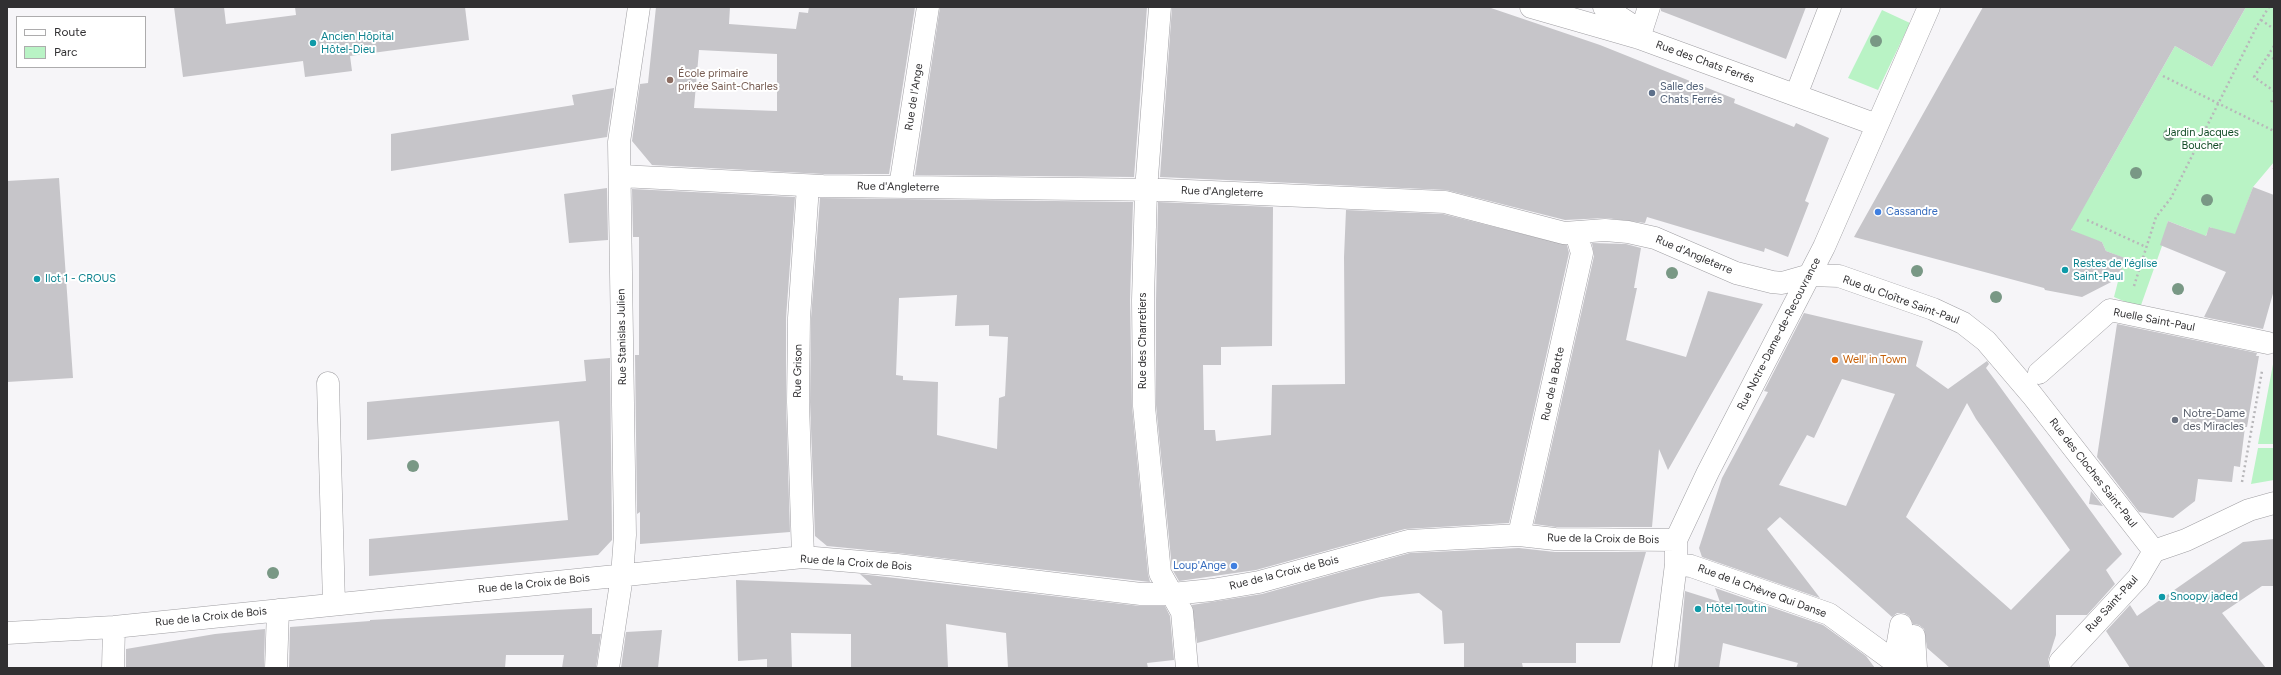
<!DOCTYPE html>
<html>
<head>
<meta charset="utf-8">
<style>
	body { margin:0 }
	#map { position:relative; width:2281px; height:675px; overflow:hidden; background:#f6f5f8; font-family:Figtree,sans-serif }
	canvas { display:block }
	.frame { position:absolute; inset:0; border:8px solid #313032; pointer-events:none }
	.legend { position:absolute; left:16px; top:16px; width:130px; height:52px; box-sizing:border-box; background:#fff; border:1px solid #adacad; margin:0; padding:5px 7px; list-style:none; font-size:12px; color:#313032 }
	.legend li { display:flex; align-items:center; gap:8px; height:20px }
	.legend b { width:20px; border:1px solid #adacad }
</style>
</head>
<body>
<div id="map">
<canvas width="2281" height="675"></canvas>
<div class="frame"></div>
<ul class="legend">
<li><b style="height:5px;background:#fff"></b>Route</li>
<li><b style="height:11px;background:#b9f3c5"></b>Parc</li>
</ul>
</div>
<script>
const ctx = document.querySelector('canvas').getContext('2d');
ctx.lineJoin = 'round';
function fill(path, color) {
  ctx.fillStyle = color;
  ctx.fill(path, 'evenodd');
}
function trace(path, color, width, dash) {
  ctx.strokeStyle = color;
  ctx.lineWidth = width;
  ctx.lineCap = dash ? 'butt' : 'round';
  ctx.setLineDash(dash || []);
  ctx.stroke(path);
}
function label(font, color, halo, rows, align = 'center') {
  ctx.font = font + ' Figtree,sans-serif';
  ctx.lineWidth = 4;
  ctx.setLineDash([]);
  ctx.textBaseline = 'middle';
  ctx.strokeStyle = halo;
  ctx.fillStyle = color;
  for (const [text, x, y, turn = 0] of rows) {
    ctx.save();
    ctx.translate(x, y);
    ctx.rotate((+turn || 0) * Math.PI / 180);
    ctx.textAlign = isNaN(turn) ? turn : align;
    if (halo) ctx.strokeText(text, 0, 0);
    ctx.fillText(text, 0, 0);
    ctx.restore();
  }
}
const green = new Path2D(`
	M 2246,7 L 2274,7 L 2274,162 L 2253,187 L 2234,239 L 2210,227 L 2203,241 L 2190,235 L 2191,230 L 2168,221 L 2162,246 L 2140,308 L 2114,297 L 2124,258 L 2106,251 L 2102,242 L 2071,234 L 2074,193 L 2093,191 L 2175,46 L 2212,67 Z
	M 1882,10 L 1910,23 L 1878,90 L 1848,78 Z
	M 2274,359 L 2274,444 L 2258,444 Z
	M 2258,448 L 2274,448 L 2274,480 L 2251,484 Z`);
const building = new Path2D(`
	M 174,7 L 224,7 L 226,24 L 296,15 L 295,7 L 465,7 L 469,40 L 350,56 L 352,71 L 305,77 L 303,61 L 183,77 Z
	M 656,7 L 730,7 L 729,24 L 796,29 L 799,12 L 808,13 L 809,7 L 915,7 L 889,174 L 823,174 L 652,165 L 632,141 L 640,84 L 648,83 ZM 699,50 L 777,54 L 777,111 L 694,108 Z
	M 940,7 L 1147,7 L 1134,177 L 915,175 Z
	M 1172,7 L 1488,7 L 1600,45 L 1735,99 L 1734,103 L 1794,127 L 1796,123 L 1829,138 L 1805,201 L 1809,203 L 1788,257 L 1765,248 L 1764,252 L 1647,217 L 1645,223 L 1606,218 L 1565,220 L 1446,190 L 1160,177 Z
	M 1661,7 L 1806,7 L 1786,59 L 1661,11 Z
	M 1983,7 L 2246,7 L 2212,67 L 2175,46 L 2071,230 L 2102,242 L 2106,251 L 2125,258 L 2119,278 L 2082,297 L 2045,290 L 2044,288 L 1854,237 Z
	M 614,88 L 607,137 L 391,171 L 391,134 L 574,105 L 572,95 Z
	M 59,178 L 73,378 L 7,382 L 7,181 Z
	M 2253,187 L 2274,195 L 2274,290 L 2263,329 L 2204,317 L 2226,272 L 2160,245 L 2168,221 L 2206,236 L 2209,227 L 2235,234 Z
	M 607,188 L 608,240 L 569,243 L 564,194 Z
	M 632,189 L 795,197 L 786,318 L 786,402 L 790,532 L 640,544 L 640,512 L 637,514 L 635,355 L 639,355 L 639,237 L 633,237 Z
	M 820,198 L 1133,202 L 1130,300 L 1132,406 L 1148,574 L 1150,582 L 898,553 L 827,546 L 815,536 L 810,402 L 811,318 ZM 957,295 L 955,326 L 989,325 L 989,336 L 1008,337 L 1005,396 L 999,398 L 997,449 L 937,435 L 938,382 L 903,380 L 903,376 L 896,375 L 899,298 Z
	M 1158,202 L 1273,207 L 1272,346 L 1221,347 L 1221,365 L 1203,365 L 1204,430 L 1215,430 L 1216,441 L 1271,435 L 1272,385 L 1345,384 L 1344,257 L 1346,210 L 1443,214 L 1567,245 L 1569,253 L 1509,523 L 1405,529 L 1256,570 L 1179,581 L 1172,569 L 1156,405 L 1156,300 Z
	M 1592,243 L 1626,244 L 1641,248 L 1634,288 L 1637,288 L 1626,340 L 1686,357 L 1708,291 L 1763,304 L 1668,470 L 1659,449 L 1652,527 L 1556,527 L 1534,524 L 1594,256 Z
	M 1804,313 L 1923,341 L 1916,366 L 1948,389 L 1987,361 L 1989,364 L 1986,368 L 1995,380 L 2122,554 L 2106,570 L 2115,584 L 2087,615 L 2056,615 L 2056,635 L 2048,660 L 2049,668 L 1950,668 L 1927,648 L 1924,629 L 1919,625 L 1913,624 L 1909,616 L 1904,613 L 1897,613 L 1892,617 L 1780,517 L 1767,529 L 1820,598 L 1702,557 L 1699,548 L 1722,478 L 1768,392 L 1764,391 ZM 1842,379 L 1895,394 L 1846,506 L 1779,485 L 1807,435 L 1814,438 ZM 1967,403 L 1976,419 L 2070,550 L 2011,610 L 1906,517 Z
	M 2117,324 L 2257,353 L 2256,356 L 2259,356 L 2247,427 L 2245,427 L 2240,467 L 2234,466 L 2232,482 L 2198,479 L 2195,501 L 2173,518 L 2139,512 L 2097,457 Z
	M 610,358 L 612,535 L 612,540 L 598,555 L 369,576 L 369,539 L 568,520 L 559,421 L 367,440 L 367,402 L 586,381 L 584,360 Z
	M 2091,491 L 2103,506 L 2089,504 Z
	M 2274,539 L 2274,586 L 2262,586 L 2222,613 L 2266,668 L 2130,668 L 2106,631 L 2130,605 L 2137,616 L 2243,542 Z
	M 1519,548 L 1555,552 L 1646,552 L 1620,643 L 1576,643 L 1576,663 L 1522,663 L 1523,668 L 1464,668 L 1464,643 L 1444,644 L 1442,611 L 1419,593 L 1381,597 L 1358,602 L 1197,643 L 1192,605 L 1262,594 L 1410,553 Z
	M 860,574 L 1140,606 L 1165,606 L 1170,616 L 1174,660 L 1147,663 L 1148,668 L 1008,668 L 1006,633 L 946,624 L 948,668 L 851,668 L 851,634 L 791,633 L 792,668 L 767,668 L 767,659 L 738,661 L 736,580 L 872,585 Z
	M 1715,588 L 1823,625 L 1866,656 L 1875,668 L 1796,668 L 1798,663 L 1723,643 L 1719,668 L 1678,668 L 1685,591 L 1720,602 Z
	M 592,608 L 592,634 L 601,634 L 596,668 L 562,668 L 564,655 L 506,655 L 505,668 L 289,668 L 290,627 L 370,621 L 370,620 Z
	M 265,629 L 264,668 L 126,668 L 126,649 L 215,634 Z
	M 662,630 L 658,668 L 621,668 L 626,632 Z`);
const path = new Path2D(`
	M 2261,20 L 2274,29
	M 2274,46 L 2254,77 L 2274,91
	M 2268,55 L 2274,59
	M 2163,76 L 2274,131
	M 2271,102 L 2274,98
	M 2274,168 L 2274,169
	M 2087,220 L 2146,247
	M 2134,286 L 2156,217 L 2171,198 L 2257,26 L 2269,7
	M 2242,482 L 2262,371`);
const minor = new Path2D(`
	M 1160,7 L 1146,190 L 1143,300 L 1144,406 L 1160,573 L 1182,612 L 1187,668
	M 1531,7 L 1639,38 L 1877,125
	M 1604,7 L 1630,24 L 1639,38
	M 1639,38 L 1649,7
	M 1796,95 L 1830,7
	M 620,176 L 823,186 L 1164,190 L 1445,202 L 1564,233 L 1605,230 L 1628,232 L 1655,238 L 1736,273 L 1772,282 L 1782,283 L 1810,275 L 1839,276 L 1933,309 L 1963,323 L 1986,341 L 2032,395 L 2154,551
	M 900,187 L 928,7
	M 2039,373 L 2110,310 L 2268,343
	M 328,383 L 334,604
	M 1519,535 L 1582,253 L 1576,233
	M 803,557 L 798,402 L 799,318 L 808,186
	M 1676,564 L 1691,566 L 1829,614 L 1903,668
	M 7,633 L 114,627 L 803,557 L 897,565 L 1141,594 L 1172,594 L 1212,590 L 1259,582 L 1408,541 L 1519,535 L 1555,539 L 1676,540
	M 1914,636 L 1916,668
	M 2060,662 L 2138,578 L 2154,551 L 2186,540 L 2249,510 L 2274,503
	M 1900,666 L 1897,648 L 1901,625
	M 113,668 L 114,627
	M 276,668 L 278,610
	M 608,668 L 622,576 L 625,535 L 619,142 L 639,7
	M 1663,668 L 1676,564 L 1676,540 L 1708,472 L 1824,247 L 1929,7`);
const trees = [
	[1876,41],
	[2169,135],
	[2136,173],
	[2207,200],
	[1917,271],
	[1672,273],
	[2178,289],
	[1996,297],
	[413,466],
	[273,573]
];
const markers = [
	[313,43,4,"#0f9aa8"],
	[670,80,4,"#8d6e63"],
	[1652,93,4,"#5c6f8a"],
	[1878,212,4,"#3f7fe0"],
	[2065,270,4,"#0f9aa8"],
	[37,279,4,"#0f9aa8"],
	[1835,360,4,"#e8710a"],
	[2175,420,4,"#6b7280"],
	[1234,566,4,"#3f7fe0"],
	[2162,597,4,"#0f9aa8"],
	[1698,609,4,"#0f9aa8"]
];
const cultureNames = [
	["Ancien Hôpital",321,37],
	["Hôtel-Dieu",321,50],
	["Restes de l'église",2073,264],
	["Saint-Paul",2073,277],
	["Ilot 1 - CROUS",45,279],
	["Snoopy jaded",2170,597],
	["Hôtel Toutin",1706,609]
];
const streetNames = [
	["Rue des Chats Ferrés",1705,62,20],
	["Rue de l'Ange",914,97,-81],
	["Rue d'Angleterre",898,187,1],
	["Rue d'Angleterre",1222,192,2],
	["Rue d'Angleterre",1694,255,23],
	["Rue du Cloître Saint-Paul",1901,300,20],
	["Ruelle Saint-Paul",2154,320,11],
	["Rue Notre-Dame-de-Recouvrance",1779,334,-63],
	["Rue Stanislas Julien",622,337,-91],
	["Rue des Charretiers",1143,341,-90],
	["Rue Grison",798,371,-89],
	["Rue de la Botte",1553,384,-78],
	["Rue des Cloches Saint-Paul",2093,473,52],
	["Rue de la Croix de Bois",1603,539,1],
	["Rue de la Croix de Bois",856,563,4],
	["Rue de la Croix de Bois",1284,573,-14],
	["Rue de la Croix de Bois",534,584,-6],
	["Rue de la Chèvre Qui Danse",1762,591,20],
	["Rue Saint-Paul",2112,604,-48],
	["Rue de la Croix de Bois",211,617,-6]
];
const educationNames = [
	["École primaire",678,74],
	["privée Saint-Charles",678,87]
];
const serviceNames = [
	["Salle des",1660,87],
	["Chats Ferrés",1660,100]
];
const parkNames = [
	["Jardin Jacques",2202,133],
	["Boucher",2202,146]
];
const shopNames = [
	["Cassandre",1886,212],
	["Loup'Ange",1226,566,"right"]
];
const foodNames = [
	["Well' in Town",1843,360]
];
const worshipNames = [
	["Notre-Dame",2183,414],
	["des Miracles",2183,427]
];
fill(green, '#b9f3c5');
fill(building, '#c6c5c9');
trace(minor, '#9f9ea2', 23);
trace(path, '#b8b7ba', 2.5, [2, 3]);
trace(minor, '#fff', 22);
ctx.fillStyle = '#799885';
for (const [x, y] of trees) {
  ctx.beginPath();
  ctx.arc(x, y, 6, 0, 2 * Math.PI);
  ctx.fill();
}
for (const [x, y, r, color] of markers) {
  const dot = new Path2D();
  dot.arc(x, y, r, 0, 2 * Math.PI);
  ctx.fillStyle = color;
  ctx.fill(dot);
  trace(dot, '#fff', 1.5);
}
label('11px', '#0d838f', '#fff', cultureNames, 'left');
label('11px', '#313032', '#fff', streetNames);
label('11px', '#785e54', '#fff', educationNames, 'left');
label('11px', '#4e5e75', '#fff', serviceNames, 'left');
label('11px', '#134c27', '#fff', parkNames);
label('11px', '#366cbe', '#fff', shopNames, 'left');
label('11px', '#c56008', '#fff', foodNames, 'left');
label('11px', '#5b616d', '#fff', worshipNames, 'left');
</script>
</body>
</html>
